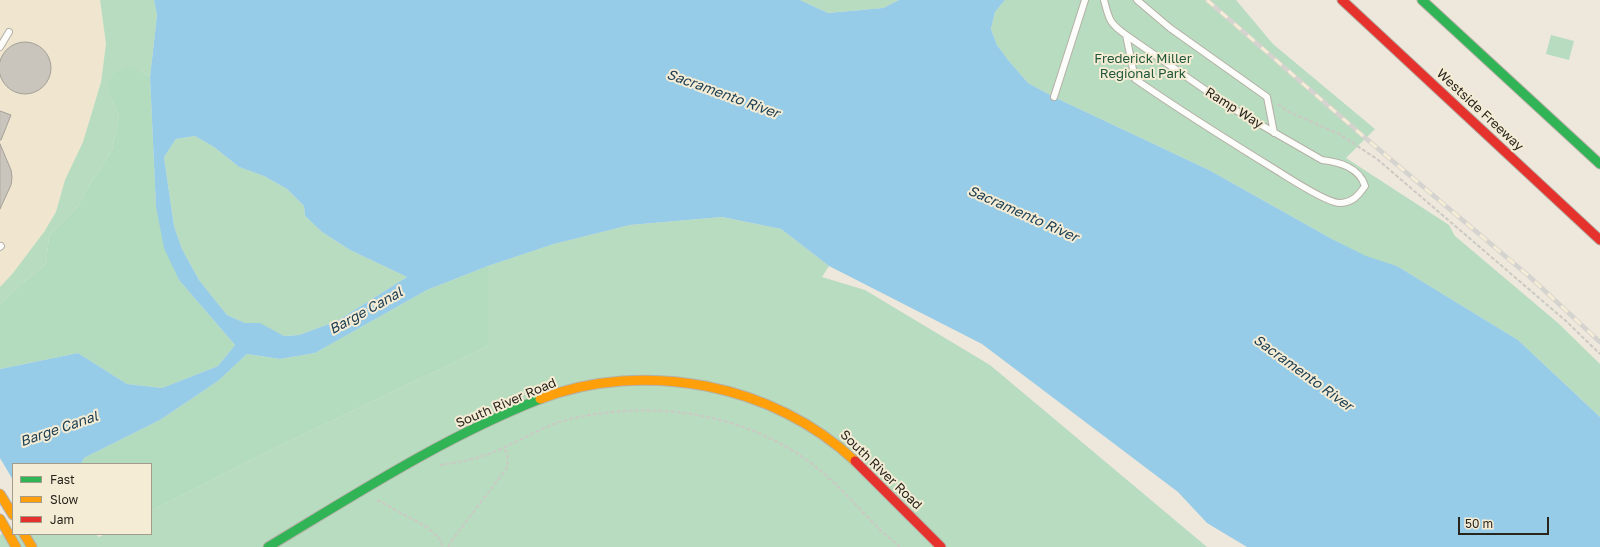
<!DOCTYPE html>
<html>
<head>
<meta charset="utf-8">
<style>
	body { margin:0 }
	#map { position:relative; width:1600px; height:547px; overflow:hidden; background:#eee8dc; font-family:"Golos Text",sans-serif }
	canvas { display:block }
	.legend { position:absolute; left:12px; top:463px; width:140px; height:72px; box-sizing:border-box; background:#f5ecd5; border:1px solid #a39c8b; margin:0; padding:5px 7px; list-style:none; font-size:12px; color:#28251d }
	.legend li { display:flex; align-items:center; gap:8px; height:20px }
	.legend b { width:20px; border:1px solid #a39c8b }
	.scale { position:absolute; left:1458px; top:517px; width:91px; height:18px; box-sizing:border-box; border:2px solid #28251d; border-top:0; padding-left:5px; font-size:12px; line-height:14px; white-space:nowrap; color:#28251d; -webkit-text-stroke:3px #f5ecd5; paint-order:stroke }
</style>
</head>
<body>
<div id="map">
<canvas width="1600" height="547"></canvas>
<ul class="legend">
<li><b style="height:5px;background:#30b455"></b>Fast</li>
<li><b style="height:5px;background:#ff9f0a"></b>Slow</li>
<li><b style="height:5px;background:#e5322d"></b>Jam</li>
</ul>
<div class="scale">50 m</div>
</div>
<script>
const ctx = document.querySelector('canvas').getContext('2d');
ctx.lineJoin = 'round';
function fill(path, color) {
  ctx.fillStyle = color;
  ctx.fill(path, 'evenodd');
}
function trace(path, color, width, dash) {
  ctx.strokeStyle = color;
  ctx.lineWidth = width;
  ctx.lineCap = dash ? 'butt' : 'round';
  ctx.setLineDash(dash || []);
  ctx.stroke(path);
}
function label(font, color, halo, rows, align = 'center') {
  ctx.font = font + ' "Golos Text",sans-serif';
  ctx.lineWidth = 4;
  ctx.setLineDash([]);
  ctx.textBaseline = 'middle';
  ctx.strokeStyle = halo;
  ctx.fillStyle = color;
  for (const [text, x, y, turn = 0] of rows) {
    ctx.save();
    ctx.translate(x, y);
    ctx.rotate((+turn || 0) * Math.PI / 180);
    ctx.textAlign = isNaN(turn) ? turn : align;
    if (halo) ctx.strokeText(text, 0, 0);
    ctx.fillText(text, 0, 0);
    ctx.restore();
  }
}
const built = new Path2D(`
	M 0,0 L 100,0 L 106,44 L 101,82 L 83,142 L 65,180 L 56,212 L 44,232 L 13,273 L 0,287 Z`);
const green = new Path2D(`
	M 100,0 L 154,0 L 157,15 L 150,77 L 141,71 L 112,100 L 119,116 L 112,150 L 88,187 L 78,206 L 49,236 L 46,264 L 25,281 L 0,304 L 0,287 L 13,273 L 44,232 L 56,212 L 65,180 L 83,142 L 101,82 L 106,44 Z
	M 800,0 L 899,0 L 883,8 L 828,13 Z
	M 1005,0 L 1236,0 L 1273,44 L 1375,129 L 1346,158 L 1449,225 L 1455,236 L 1558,323 L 1600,364 L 1600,417 L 1518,340 L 1397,266 L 1366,257 L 1332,239 L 1209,170 L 1054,97 L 1028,83 L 1009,61 L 997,45 L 991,29 L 995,12 Z
	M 1551,35 L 1574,41 L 1569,60 L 1546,54 Z
	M 195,136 L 214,147 L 239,167 L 264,176 L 287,189 L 304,206 L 305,216 L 322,232 L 350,250 L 407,277 L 337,321 L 299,335 L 284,336 L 260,324 L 245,323 L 227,315 L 199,280 L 182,249 L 174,226 L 164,157 L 176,139 Z
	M 722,217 L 781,229 L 829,266 L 822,277 L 865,290 L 990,365 L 1207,547 L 0,547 L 0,533 L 95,534 L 99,537 L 105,534 L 151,534 L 151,511 L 273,449 L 488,346 L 488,266 L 554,244 L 630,225 Z`);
const forest = new Path2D(`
	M 128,67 L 141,71 L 150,77 L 156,207 L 179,280 L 235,345 L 218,366 L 162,388 L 127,384 L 78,353 L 0,369 L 0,304 L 25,281 L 46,264 L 49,236 L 78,206 L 88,187 L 112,150 L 119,116 L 112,100 L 108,82 L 116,72 Z
	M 488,266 L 488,346 L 273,449 L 151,511 L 151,464 L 81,464 L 84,458 L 160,420 L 218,381 L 247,354 L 280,359 L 315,353 L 427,290 Z`);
const water = new Path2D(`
	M 154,0 L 800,0 L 828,13 L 883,8 L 899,0 L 1005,0 L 995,12 L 991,29 L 997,45 L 1009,61 L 1028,83 L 1054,97 L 1209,170 L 1332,239 L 1366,256 L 1397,266 L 1518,340 L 1600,417 L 1600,547 L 1247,547 L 1207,523 L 1178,492 L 982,344 L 829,266 L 781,229 L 722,217 L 630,225 L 554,244 L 488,266 L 427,290 L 315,353 L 280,359 L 247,354 L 218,381 L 160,420 L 84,458 L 81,464 L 13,464 L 13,529 L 0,533 L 0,369 L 78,353 L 127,384 L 162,388 L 218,366 L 235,345 L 179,280 L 164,248 L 156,207 L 150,77 L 157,15 ZM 195,136 L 214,147 L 239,167 L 264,176 L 287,189 L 304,206 L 305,216 L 322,232 L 350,250 L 407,277 L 337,321 L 299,335 L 284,336 L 260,323 L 245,323 L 227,315 L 199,280 L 182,249 L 174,226 L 164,157 L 176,139 Z`);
const pier = new Path2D(`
	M 0,458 L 13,480 L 13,531 L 0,535 Z`);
const building = new Path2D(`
	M-1 68a26 26 0 1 1 52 0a26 26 0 1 1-52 0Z
	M 0,111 L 11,115 L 1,140 L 0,140 Z
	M 0,144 L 11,170 L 12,177 L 11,185 L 0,209 Z`);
const path = new Path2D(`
	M 1278,104 L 1287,111 L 1339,134 L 1377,159 L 1566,321 L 1600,354
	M 440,465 C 461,462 481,458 501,449 C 524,439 545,425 570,419 C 652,400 744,412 812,464 C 844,488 868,522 900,547
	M 377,500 L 427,527 L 440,539 L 443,547
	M 448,547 L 455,536 L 507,468 L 508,459 L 507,452 L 502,449`);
const lane = new Path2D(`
	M 1104,0 C 1109,19 1109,23 1126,35 L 1230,107 L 1322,160 C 1339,162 1359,167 1365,186 C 1358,196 1352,203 1339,203 C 1325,202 1289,178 1276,170 C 1229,141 1181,111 1135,79 L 1126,35
	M 1137,0 L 1170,28 L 1267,97 L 1274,133
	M 0,47 L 9,32
	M 1054,97 L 1085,0
	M 0,247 L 1,246`);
const fast = new Path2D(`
	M 1422,0 L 1600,164
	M 268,547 C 356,494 444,437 540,399`);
const slow = new Path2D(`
	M 540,399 C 644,359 774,384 855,461
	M 0,494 L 13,515
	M 0,519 L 16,547
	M 24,534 L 32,547`);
const jam = new Path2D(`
	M 1342,0 L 1600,240
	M 855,461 L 941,547`);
const rail = new Path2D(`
	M 1207,0 L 1363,136 L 1530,277 L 1600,342`);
const parkNames = [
	["Frederick Miller",1143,59],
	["Regional Park",1143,74]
];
const streetNames = [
	["Ramp Way",1234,108,32],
	["Westside Freeway",1480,110,43],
	["South River Road",506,403,-23],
	["South River Road",881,470,44]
];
const waterNames = [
	["Sacramento River",723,94,20],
	["Sacramento River",1023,214,24],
	["Barge Canal",366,311,-29],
	["Sacramento River",1303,373,36],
	["Barge Canal",59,429,-19]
];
fill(built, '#f0e6d0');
fill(green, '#b8dcbf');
fill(forest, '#b3dbbd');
fill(water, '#96cce7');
fill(pier, '#eee8dc');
fill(building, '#cac5bc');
trace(building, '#a5a198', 1);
trace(lane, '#b5b0a7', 8);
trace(fast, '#b5b0a7', 11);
trace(slow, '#b5b0a7', 11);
trace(jam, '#b5b0a7', 11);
trace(path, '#cbc9c4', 2, [4, 2]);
trace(lane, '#fcfcfa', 6);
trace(fast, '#30b455', 9);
trace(slow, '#ff9f0a', 9);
trace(jam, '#e5322d', 9);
trace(rail, '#d4d3cf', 4.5);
trace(rail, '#f5ecd5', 3, [9]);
label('13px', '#1e5739', '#f5ecd5', parkNames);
label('13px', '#28251d', '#f5ecd5', streetNames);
label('italic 14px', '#1e4155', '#f5ecd5', waterNames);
</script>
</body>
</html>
